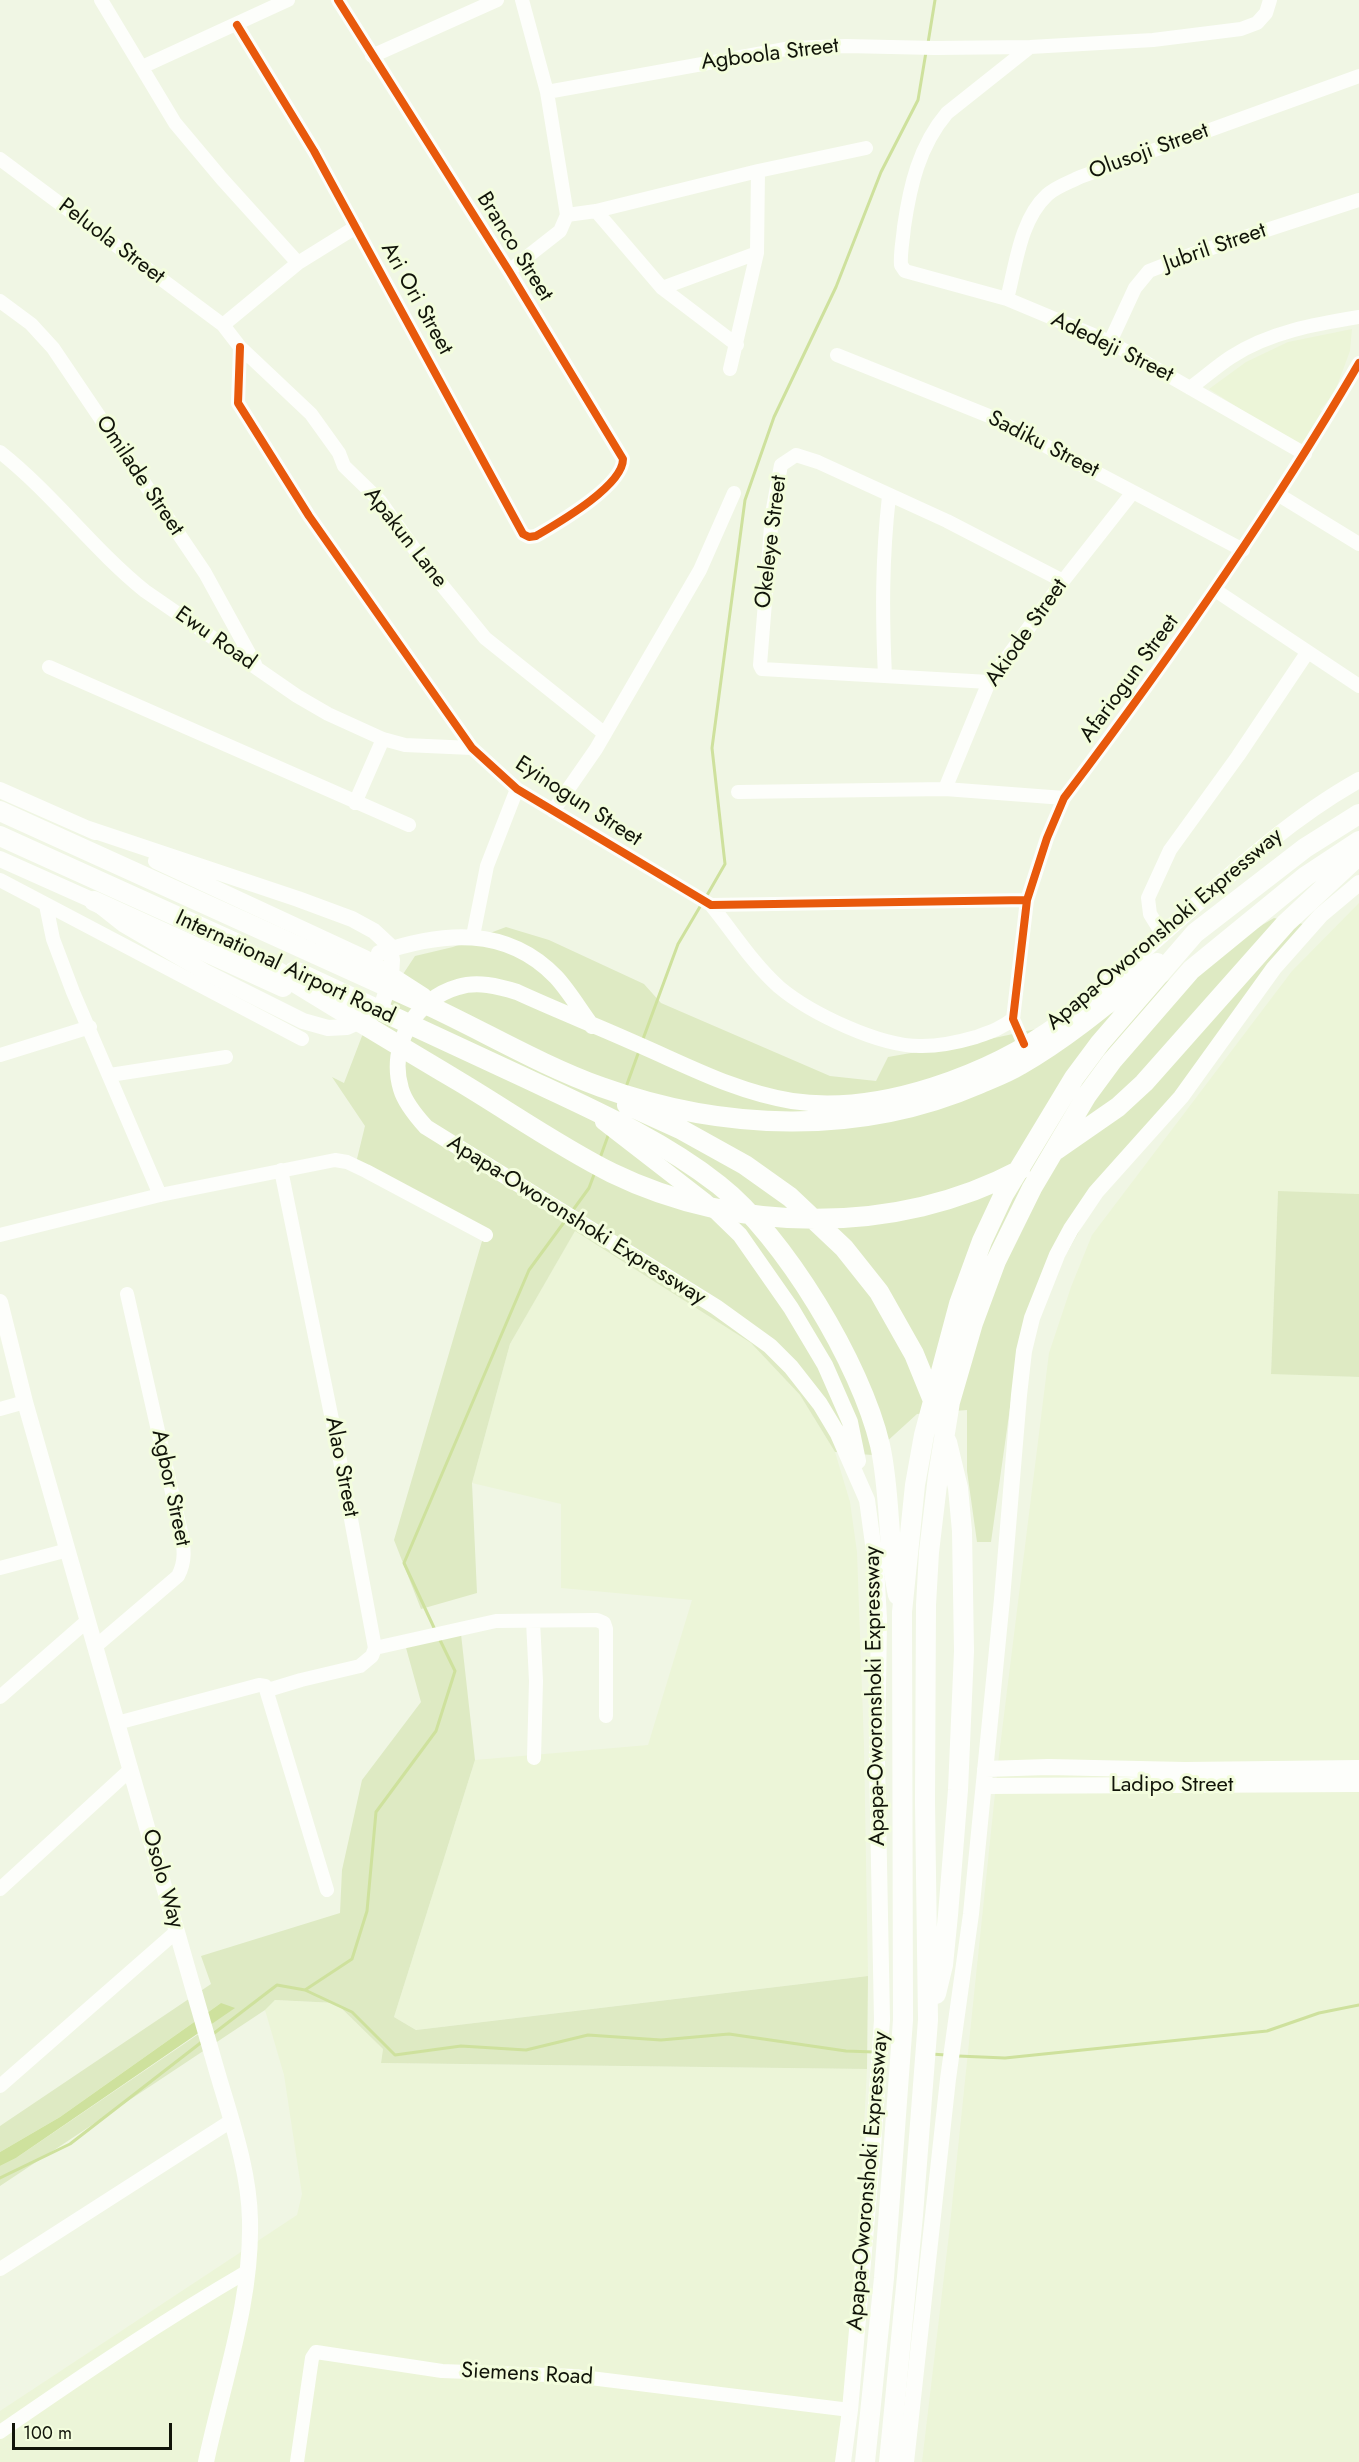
<!DOCTYPE html>
<html>
<head>
<meta charset="utf-8">
<style>
	body { margin:0 }
	#map { position:relative; width:1359px; height:2462px; overflow:hidden; background:#f0f6e4; font-family:Jost,sans-serif }
	canvas { display:block }
	.scale { position:absolute; left:12px; top:2423px; width:160px; height:27px; box-sizing:border-box; border:3px solid #111409; border-top:0; padding-left:8px; font-size:18px; line-height:21px; white-space:nowrap; color:#111409; -webkit-text-stroke:4px #f3fddd; paint-order:stroke }
</style>
</head>
<body>
<div id="map">
<canvas width="1359" height="2462"></canvas>
<div class="scale">100 m</div>
</div>
<script>
const ctx = document.querySelector('canvas').getContext('2d');
ctx.lineJoin = 'round';
function fill(path, color) {
  ctx.fillStyle = color;
  ctx.fill(path, 'evenodd');
}
function trace(path, color, width, dash) {
  ctx.strokeStyle = color;
  ctx.lineWidth = width;
  ctx.lineCap = dash ? 'butt' : 'round';
  ctx.setLineDash(dash || []);
  ctx.stroke(path);
}
function label(font, color, halo, rows, align = 'center') {
  ctx.font = font + ' Jost,sans-serif';
  ctx.lineWidth = 6;
  ctx.setLineDash([]);
  ctx.textBaseline = 'middle';
  ctx.strokeStyle = halo;
  ctx.fillStyle = color;
  for (const [text, x, y, turn = 0] of rows) {
    ctx.save();
    ctx.translate(x, y);
    ctx.rotate((+turn || 0) * Math.PI / 180);
    ctx.textAlign = isNaN(turn) ? turn : align;
    if (halo) ctx.strokeText(text, 0, 0);
    ctx.fillText(text, 0, 0);
    ctx.restore();
  }
}
const built = new Path2D(`
	M 1352,329 L 1350,351 L 1334,394 L 1320,410 L 1326,413 L 1308,442 L 1299,447 L 1209,389 L 1246,362 L 1288,342 Z
	M 1359,903 L 1359,1194 L 1278,1192 L 1271,1373 L 1359,1377 L 1359,2462 L 922,2462 L 949,2234 L 999,1755 L 1049,1353 L 1071,1287 L 1092,1235 L 1292,971 Z
	M 575,1230 L 751,1343 L 800,1395 L 835,1452 L 850,1502 L 857,1552 L 864,1745 L 868,1976 L 416,2030 L 394,2017 L 475,1760 L 648,1745 L 692,1600 L 561,1588 L 561,1504 L 472,1483 L 510,1344 Z
	M 275,2000 L 336,2003 L 383,2049 L 381,2063 L 867,2069 L 855,2301 L 840,2462 L 0,2462 L 0,2411 L 297,2215 L 302,2194 L 284,2075 L 265,2010 Z`);
const green = new Path2D(`
	M 1274,918 L 1313,926 L 1119,1160 L 1020,1337 L 991,1542 L 977,1542 L 967,1471 L 967,1410 L 917,1414 L 872,1455 L 835,1452 L 800,1395 L 751,1343 L 575,1231 L 510,1344 L 472,1483 L 477,1593 L 421,1609 L 394,1540 L 485,1231 L 356,1163 L 365,1126 L 332,1077 L 344,1083 L 362,1036 L 415,956 L 453,947 L 506,927 L 549,940 L 644,984 L 661,1003 L 830,1076 L 876,1081 L 888,1057 L 985,1040 L 1115,1012 Z
	M 1278,1191 L 1359,1194 L 1359,1377 L 1271,1374 Z
	M 461,1634 L 475,1760 L 394,2017 L 416,2030 L 868,1976 L 867,2069 L 381,2063 L 383,2049 L 336,2003 L 275,2000 L 265,2010 L 0,2186 L 0,2166 L 16,2158 L 203,2031 L 221,2003 L 60,2117 L 0,2152 L 0,2126 L 211,1984 L 201,1956 L 340,1913 L 342,1870 L 362,1780 L 421,1702 L 403,1637 Z`);
const water = new Path2D(`
	M 221,2003 L 235,2008 L 16,2158 L 0,2166 L 0,2152 L 60,2117 Z`);
const stream = new Path2D(`
	M 928,43 L 935,0
	M 706,897 L 725,864 L 712,748 L 745,500 L 774,417 L 836,287 L 881,172 L 918,100 L 926,52
	M 643,1039 L 678,944 L 701,905
	M 626,1087 L 639,1051
	M 600,1158 L 609,1133
	M 573,1210 L 589,1188 L 595,1172
	M 436,1632 L 404,1563 L 529,1270 L 565,1221
	M 305,1990 L 352,1959 L 367,1911 L 376,1812 L 436,1731 L 455,1671 L 439,1638
	M 213,2034 L 277,1985 L 305,1990 L 352,2012 L 395,2055 L 461,2046 L 526,2050 L 588,2035 L 661,2040 L 729,2034 L 846,2051 L 874,2052
	M 931,2054 L 946,2055
	M 958,2056 L 1005,2058 L 1267,2031 L 1319,2013 L 1359,2005
	M 0,2178 L 70,2144 L 203,2041`);
const minor = new Path2D(`
	M 101,0 L 175,123 L 222,179 L 298,263
	M 237,25 L 314,151 L 523,534 L 529,537 L 536,536 C 558,523 623,486 623,459 L 509,271 L 338,0
	M 1030,47 L 947,113 C 919,146 910,186 904,227 C 903,240 900,253 901,265 L 905,271 L 1007,299 L 1110,342 L 1305,454
	M 372,56 L 497,0
	M 142,67 L 288,0
	M 547,92 L 791,48 L 846,46 L 935,48 L 1030,47 L 1153,40 L 1241,29 L 1257,23 L 1266,13 L 1270,0
	M 0,159 L 223,325 L 240,347 L 311,414 L 339,453 L 344,466 L 380,501 L 428,568 L 485,638 L 605,734
	M 596,211 L 662,288 L 737,345
	M 567,215 L 596,211 L 758,171 L 866,148
	M 509,271 L 560,231 L 567,215 L 547,92 L 522,0
	M 662,288 L 757,253
	M 1007,299 C 1016,265 1020,220 1047,195 C 1055,187 1070,182 1080,177 L 1359,76
	M 0,301 L 31,324 L 53,348 L 205,573 L 255,664
	M 223,325 L 298,263 L 356,227
	M 1110,342 L 1135,288 L 1149,271 L 1190,255 L 1359,200
	M 240,347 L 238,403 L 309,516 L 472,748 L 517,789 L 711,905 L 1027,900
	M 837,355 L 989,416 L 1243,550
	M 730,369 L 757,253 L 758,171
	M 1190,388 C 1204,378 1217,366 1231,357 C 1269,332 1316,324 1359,317
	M 0,452 C 53,494 93,549 145,591 L 297,696 L 328,714 L 383,739 L 405,745 L 472,748
	M 1279,495 L 1359,544
	M 1215,590 L 1359,686
	M 49,667 L 409,825
	M 885,676 C 882,613 882,559 889,496
	M 989,682 L 762,669 L 760,665 L 772,514 L 781,465 L 796,455 L 818,462 L 947,521 L 1063,581
	M 945,789 L 989,682 L 1063,581 L 1133,492
	M 738,792 L 945,789 L 1064,798
	M 355,803 L 383,739
	M 553,811 L 596,749 L 700,570 L 734,493
	M 0,880 L 302,1039
	M 46,905 L 53,939 L 73,992 L 160,1195
	M 711,905 C 733,932 753,964 779,987 C 810,1013 880,1047 922,1046 C 940,1046 959,1042 976,1037 C 990,1032 1002,1028 1013,1019
	M 1163,935 L 1150,914 L 1148,898 L 1170,850 L 1238,756 L 1307,653
	M 473,936 L 487,866 L 517,789
	M 1024,1044 L 1013,1019 L 1027,900 L 1047,838 L 1064,798 C 1170,658 1270,515 1359,363
	M 0,1055 L 90,1027
	M 110,1075 L 226,1057
	M 0,1235 L 160,1195 L 335,1160 L 347,1162 L 366,1171 L 486,1235
	M 0,1409 L 25,1402
	M 0,1568 L 68,1550
	M 533,1621 L 536,1681 L 534,1758
	M 96,1646 L 178,1576 C 186,1561 184,1548 181,1532 L 127,1294
	M 375,1648 L 496,1621 L 597,1620 L 604,1623 L 606,1629 L 606,1716
	M 268,1690 L 301,1680 L 360,1666 L 372,1656 L 375,1648 L 337,1444 L 281,1170
	M 0,1697 L 87,1621
	M 117,1723 L 259,1685 L 265,1686 L 327,1890
	M 0,1889 L 131,1769
	M 0,2086 L 177,1931
	M 0,2269 L 231,2121
	M 0,2432 C 81,2376 162,2321 248,2271
	M 297,2462 L 312,2358 L 316,2352 L 442,2371 L 574,2376 L 850,2410`);
const major = new Path2D(`
	M 0,790 L 95,832
	M 0,859 L 94,901 L 123,924 L 205,972 L 303,1021 L 328,1028 L 347,1027 L 369,1017 L 383,1002 L 391,977 L 392,960 L 389,945 L 374,931 L 352,919 L 298,899 L 86,828
	M 156,861 L 365,958 L 424,996
	M 379,953 C 442,932 506,925 556,977 C 569,991 580,1010 592,1026
	M 603,1122 L 705,1201 L 740,1235 L 791,1308 L 825,1365 L 850,1422 L 858,1461
	M 0,1302 L 25,1402 L 216,2068 C 230,2117 249,2168 250,2220 C 252,2303 223,2381 206,2462
	M 985,1769 L 1048,1767 L 1185,1770 L 1359,1768
	M 984,1786 L 1359,1784
	M 843,2462 L 850,2410 L 873,2148 L 882,2020 L 877,1759 L 879,1619 L 876,1566 L 867,1500 L 838,1434 L 820,1404 L 791,1367 L 770,1346 L 716,1307 L 426,1127 C 416,1116 405,1103 401,1089 C 388,1046 415,999 458,987 C 477,981 498,986 517,992 C 556,1010 597,1026 637,1044 C 688,1066 736,1092 792,1101 C 880,1114 990,1073 1061,1021 C 1090,999 1118,974 1146,949 C 1215,889 1279,825 1359,780
	M 906,2462 L 948,2079 L 971,1914 L 1002,1599 L 1019,1395 L 1024,1351 L 1032,1318 L 1057,1255 L 1071,1229 L 1096,1192 L 1181,1097 L 1274,968 L 1321,915 L 1359,883`);
const highway = new Path2D(`
	M 0,811 C 141,875 282,939 423,1003 C 482,1030 540,1065 601,1087 C 723,1131 859,1136 979,1084 C 993,1078 1007,1073 1020,1065 C 1069,1037 1113,999 1157,963
	M 0,836 L 236,943
	M 94,901 L 283,987
	M 224,938 C 302,988 381,1035 460,1082 C 510,1112 560,1147 612,1173 C 737,1234 897,1235 1020,1170
	M 295,971 C 370,1006 445,1041 521,1076 C 589,1108 659,1138 719,1185 C 784,1236 861,1364 880,1445 C 891,1494 887,1546 898,1595
	M 627,1105 L 682,1130 L 745,1165 L 790,1197 L 844,1248 L 879,1292 L 914,1354 L 934,1403
	M 1056,1150 L 1118,1107 L 1144,1083 L 1286,923 L 1359,855
	M 936,1994 L 943,1965 L 948,1915 L 958,1790 L 964,1651 L 962,1531 L 958,1488 L 947,1442
	M 865,2462 L 884,2278 L 903,2020 L 902,1612 L 915,1485 L 924,1435 L 959,1304 L 982,1241 L 1004,1194 L 1074,1078 L 1100,1043 L 1195,933 L 1305,848 L 1359,814
	M 889,2462 L 913,2215 L 928,2020 L 925,1801 L 926,1605 L 929,1552 L 938,1476 L 950,1402 L 973,1323 L 996,1261 L 1032,1188 L 1087,1095 L 1112,1061 L 1191,970 L 1306,876 L 1359,841`);
const cycleway = new Path2D(`
	M 237,25 L 314,151 L 523,534 L 529,537 L 536,536 C 558,523 623,486 623,459 L 509,271 L 338,0
	M 240,347 L 238,403 L 309,516 L 472,748 L 517,789 L 711,905 L 1027,900
	M 1024,1044 L 1013,1019 L 1027,900 L 1047,838 L 1064,798 C 1170,658 1270,515 1359,363`);
const streetNames = [
	["Agboola Street",770,55,-7],
	["Olusoji Street",1149,152,-20],
	["Peluola Street",111,242,37],
	["Branco Street",514,247,58],
	["Jubril Street",1215,248,-19],
	["Ari Ori Street",416,299,61],
	["Adedeji Street",1112,348,26],
	["Sadiku Street",1043,445,27],
	["Omilade Street",139,476,56],
	["Apakun Lane",405,538,52],
	["Okeleye Street",772,542,-83],
	["Akiode Street",1027,633,-55],
	["Ewu Road",215,639,35],
	["Afariogun Street",1130,679,-54],
	["Eyinogun Street",578,802,33],
	["Apapa-Oworonshoki Expressway",1165,930,-40],
	["International Airport Road",285,968,25],
	["Apapa-Oworonshoki Expressway",576,1221,32],
	["Alao Street",341,1467,79],
	["Agbor Street",170,1488,78],
	["Apapa-Oworonshoki Expressway",876,1696,-91],
	["Ladipo Street",1172,1786],
	["Osolo Way",162,1879,74],
	["Apapa-Oworonshoki Expressway",869,2181,-85],
	["Siemens Road",527,2375,3]
];
fill(built, '#ecf5d8');
fill(green, '#deeac3');
fill(water, '#cee19d');
trace(stream, '#cee19d', 3);
trace(minor, '#fdfefb', 14);
trace(major, '#fdfefb', 16);
trace(highway, '#fdfefb', 20);
trace(cycleway, '#e8590c', 8);
label('22px', '#111409', '#f3fddd', streetNames);
</script>
</body>
</html>
